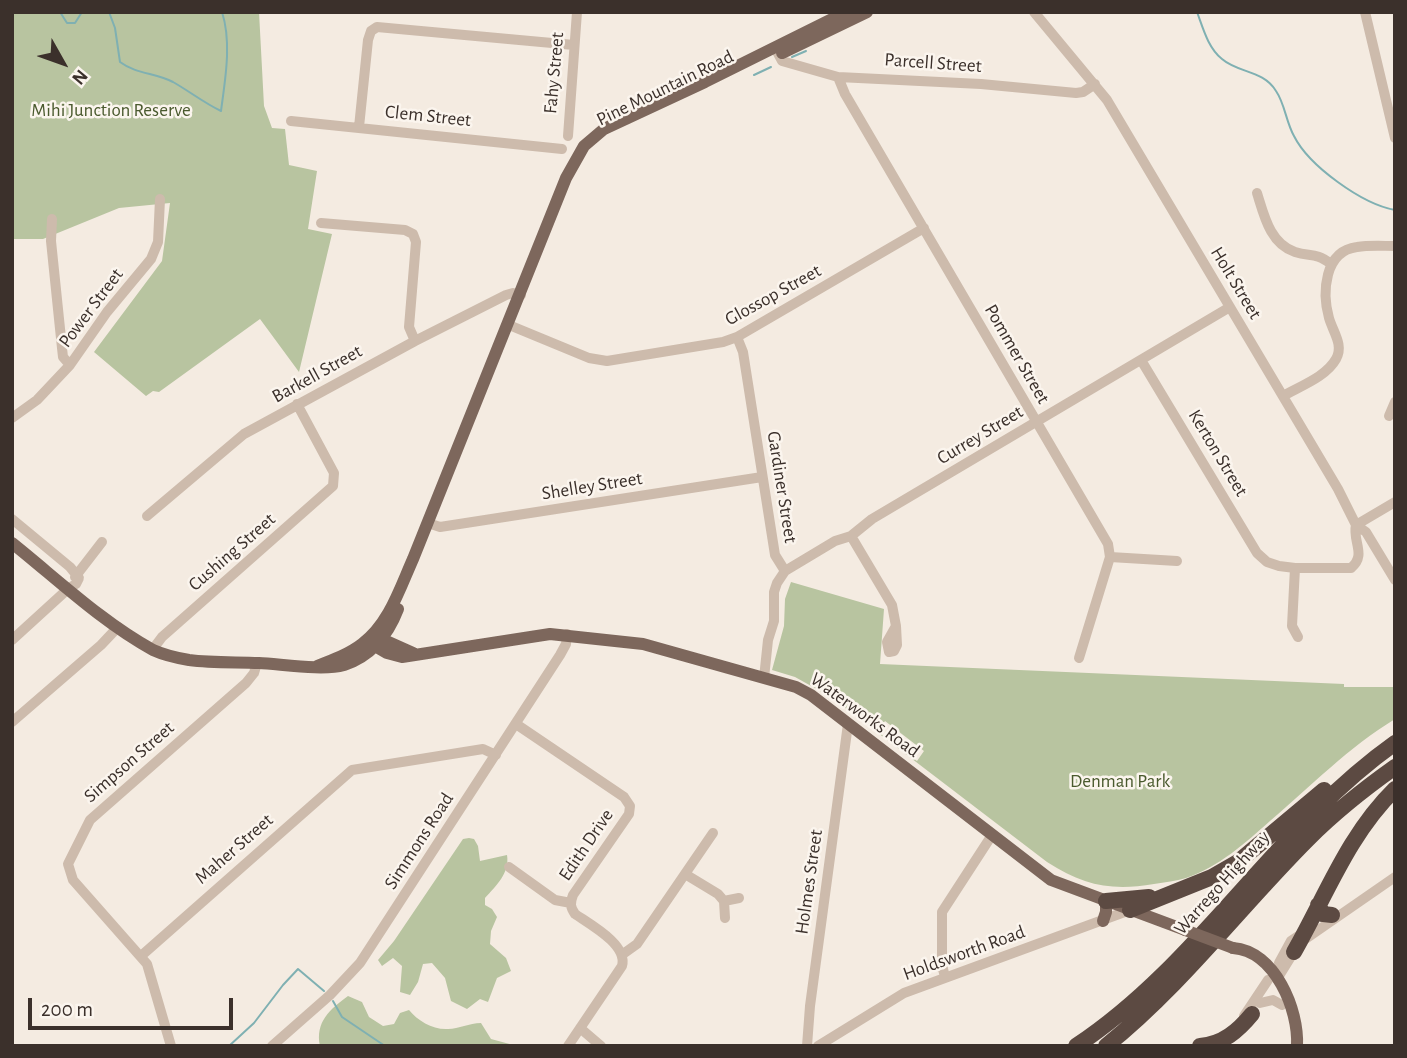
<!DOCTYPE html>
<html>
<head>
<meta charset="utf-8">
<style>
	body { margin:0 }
	#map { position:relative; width:1407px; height:1058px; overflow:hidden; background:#f4ebe1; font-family:"Alegreya Sans",sans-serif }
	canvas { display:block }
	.frame { position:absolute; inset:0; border:14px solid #3b302b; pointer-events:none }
	.north { position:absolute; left:28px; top:28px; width:70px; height:70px; -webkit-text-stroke:5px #fbf5ee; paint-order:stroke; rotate:130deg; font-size:19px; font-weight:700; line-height:28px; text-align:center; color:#3b302b }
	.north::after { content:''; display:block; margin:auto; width:24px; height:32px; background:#3b302b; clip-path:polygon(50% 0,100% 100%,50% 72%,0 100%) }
	.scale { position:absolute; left:28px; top:998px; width:205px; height:32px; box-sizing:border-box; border:4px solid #3b302b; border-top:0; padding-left:9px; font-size:21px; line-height:24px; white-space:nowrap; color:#3b302b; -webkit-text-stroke:5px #fbf5ee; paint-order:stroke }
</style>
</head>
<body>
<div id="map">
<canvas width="1407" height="1058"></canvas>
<div class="frame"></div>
<div class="north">N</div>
<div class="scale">200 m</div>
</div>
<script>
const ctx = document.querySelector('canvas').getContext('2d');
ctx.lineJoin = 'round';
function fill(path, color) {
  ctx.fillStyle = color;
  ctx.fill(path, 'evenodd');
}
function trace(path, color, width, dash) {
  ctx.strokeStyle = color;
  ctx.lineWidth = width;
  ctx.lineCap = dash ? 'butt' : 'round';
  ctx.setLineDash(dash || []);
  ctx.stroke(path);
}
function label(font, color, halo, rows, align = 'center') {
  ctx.font = font + ' "Alegreya Sans",sans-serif';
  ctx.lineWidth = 5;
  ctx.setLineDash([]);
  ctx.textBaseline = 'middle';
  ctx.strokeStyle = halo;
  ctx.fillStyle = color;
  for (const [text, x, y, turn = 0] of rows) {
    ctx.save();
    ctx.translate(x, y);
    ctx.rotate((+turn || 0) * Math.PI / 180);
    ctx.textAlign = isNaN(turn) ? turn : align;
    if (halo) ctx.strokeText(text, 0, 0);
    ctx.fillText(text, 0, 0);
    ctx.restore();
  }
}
const green = new Path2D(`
	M 12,12 L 259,12 L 264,106 L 272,128 L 285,129 L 289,165 L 317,171 L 308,229 L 332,234 L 299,372 L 260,319 L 159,392 L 153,391 L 146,396 L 94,352 L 162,261 L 170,203 L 119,208 L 43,239 L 12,239 Z
	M 791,582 L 884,609 L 880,664 L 1344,684 L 1344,687 L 1395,687 L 1395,719 C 1349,747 1311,786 1270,821 C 1245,843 1219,867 1186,878 C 1176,881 1165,882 1154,884 C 1112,891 1084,886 1047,862 L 831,697 L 795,677 L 772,670 L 784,626 L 785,599 ZM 885,721 L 924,751 L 917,761 L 878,732 Z
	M 469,838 L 474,839 L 478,846 L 480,861 L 507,855 C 510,873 496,886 485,898 L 485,905 L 492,909 L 497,917 L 491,931 L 490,944 L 506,958 L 511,971 L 497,978 L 488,1002 L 480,999 L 467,1009 L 451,1001 L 445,978 L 432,963 L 423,964 L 418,982 L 410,995 L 400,992 L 402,966 L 393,958 L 382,966 L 378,960 L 394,941 L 463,839 Z
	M 348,996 L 362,1002 L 369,1017 L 383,1026 L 394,1024 L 400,1013 L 409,1010 C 418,1021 433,1030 448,1029 C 459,1029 469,1023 481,1023 L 491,1039 L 517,1046 L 320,1046 C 315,1022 330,1009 348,996 Z`);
const stream = new Path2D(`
	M 60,12 L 67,23 L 75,23 L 82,12
	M 109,12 L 115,28 L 120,62 C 136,74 156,73 173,82 C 189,91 204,103 221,111 C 225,80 232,43 222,12
	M 1197,12 C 1203,28 1208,48 1222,59 C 1238,73 1263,70 1276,91 C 1285,104 1286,122 1294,136 C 1309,166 1362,204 1395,210
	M 792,57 L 806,51
	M 754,75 L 771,67
	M 333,1001 L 342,1017 L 385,1046
	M 229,1046 L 254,1023 L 283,985 L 298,969 L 324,991`);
const minor = new Path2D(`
	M 1034,12 L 1107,100 L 1338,489 L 1356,525 L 1366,532 L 1395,580
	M 1365,12 L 1395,138
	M 775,48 L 782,61 L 838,77 L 981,84 L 1076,93 L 1083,92 L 1095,84
	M 838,77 L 845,94 L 1108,544 L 1110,557 L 1079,658
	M 291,121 L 562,149
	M 359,127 L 368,40 L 371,31 L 377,27 L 574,45
	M 568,136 L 577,12
	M 1257,193 C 1264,215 1270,244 1295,252 C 1311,257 1315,252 1331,264
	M 52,219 L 51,241 L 62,348 L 63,357 L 70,365
	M 321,223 L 405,230 L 413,234 L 416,242 L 409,327 L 415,341
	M 509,325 L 589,358 L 607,361 L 723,342 L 737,337 L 924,228
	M 737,337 L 743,352 L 775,555 L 785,571 L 777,583 L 774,592 L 774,621 L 768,640 L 764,678
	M 1141,360 L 1257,553 L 1267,562 L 1279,566 L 1295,568 L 1351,568 C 1367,555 1352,541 1356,525
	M 1283,396 C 1300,386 1326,377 1336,359 C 1344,345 1333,332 1329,318 C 1322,293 1324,251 1357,247 C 1369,245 1382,246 1395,246
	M 1389,416 L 1395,402
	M 12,418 L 37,400 L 70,365 L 107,312 L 151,259 L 158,242 L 160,199
	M 147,516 L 244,434 L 415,341 L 506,295 L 513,293 L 521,295
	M 12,519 L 70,567 L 79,578 L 76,584 L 69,588 L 12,640
	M 428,523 L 440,527 L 762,477
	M 1356,525 L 1395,502
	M 851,536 L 892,605 L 896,626
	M 1110,557 L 1177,561
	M 1295,568 L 1292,626 L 1298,637
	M 785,571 L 835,541 L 851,536 L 872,519 L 1230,307
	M 75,577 L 102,542
	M 896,626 L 897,645 L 894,651 L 889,652 L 887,642 Z
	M 153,649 L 162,637 L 333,486 L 334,473 L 297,404
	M 12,722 L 101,645 L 118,627
	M 516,724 L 624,797 L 630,806 L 629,814 L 573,895 C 570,903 570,907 575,914 C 591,925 628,945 622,966 L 568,1046
	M 509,867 L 555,900 L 571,903
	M 685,874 L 718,894 L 724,901
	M 725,918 L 724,901 L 739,898
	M 623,954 L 637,944 L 713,833
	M 141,956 L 352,770 L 483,749 L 496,755
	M 1279,963 L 1291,941 L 1303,933
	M 945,977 L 942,965 L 942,912 L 992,835
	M 1277,979 L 1295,950 L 1304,940 L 1395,877
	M 1260,1003 L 1273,1000 L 1282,1005
	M 1244,1016 L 1268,980
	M 580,1028 L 601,1046
	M 171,1046 L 147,964 L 73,880 L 68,864 L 90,820 L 246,683 L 254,673 L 257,663
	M 272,1046 L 330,995 L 360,963 L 560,655 L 566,644 L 567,634
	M 807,1046 L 810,1006 L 848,724
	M 818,1046 L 904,993 L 1130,910`);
const major = new Path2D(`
	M 782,53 L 867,12
	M 12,543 C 57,579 102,622 153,650 C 164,655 177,658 189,660 C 212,663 235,662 259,663 C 281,664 323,671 344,665 C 371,656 388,635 398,609
	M 375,636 L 413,653
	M 375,646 L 387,653 L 402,657 L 550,634 L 643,644 L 796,687 L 811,695 L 1051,880 L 1185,930
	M 317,666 C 333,660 349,654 362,644 C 389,624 400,588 413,559 L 566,178 L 584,146 L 604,129 L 705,82 L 846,12
	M 1103,921 L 1106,912 L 1106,901
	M 1233,948 C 1275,951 1299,1010 1297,1046`);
const highway = new Path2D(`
	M 1106,901 L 1149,897
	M 1318,905 L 1323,914 L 1332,915
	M 1130,910 L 1212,877 L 1238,862 L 1324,790
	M 1294,952 C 1326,896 1348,835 1395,789
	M 1076,1046 C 1200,964 1274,829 1395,743
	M 1106,1046 C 1182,985 1239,908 1308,839 C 1335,812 1364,789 1395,767
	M 1200,1046 C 1223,1044 1238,1031 1252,1014`);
const majorBridge = new Path2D(`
	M 1185,930 L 1233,948`);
const streetNames = [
	["Parcell Street",933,63,4],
	["Fahy Street",554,73,-85],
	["Pine Mountain Road",665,88,-26],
	["Clem Street",428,116,6],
	["Holt Street",1236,283,59],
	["Glossop Street",773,295,-29],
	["Power Street",91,308,-53],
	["Pommer Street",1017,354,60],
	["Barkell Street",317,374,-29],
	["Currey Street",980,435,-31],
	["Kerton Street",1218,453,59],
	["Shelley Street",592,486,-9],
	["Gardiner Street",782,487,81],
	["Cushing Street",232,552,-41],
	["Waterworks Road",865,715,36],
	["Simpson Street",129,762,-41],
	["Simmons Road",419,841,-57],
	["Edith Drive",586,845,-56],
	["Maher Street",234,849,-41],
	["Holmes Street",809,882,-82],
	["Warrego Highway",1222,883,-48],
	["Holdsworth Road",964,953,-20]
];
const parkNames = [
	["Mihi Junction Reserve",111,110],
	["Denman Park",1120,781]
];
fill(green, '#b8c4a0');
trace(stream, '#7fb0b2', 2);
trace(minor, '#cdbbac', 10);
trace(major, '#7d675c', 12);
trace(highway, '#5c4a42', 16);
trace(majorBridge, '#7d675c', 12);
label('19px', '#3b302b', '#fbf5ee', streetNames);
label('19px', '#4a5a2e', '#fbf5ee', parkNames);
</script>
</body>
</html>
